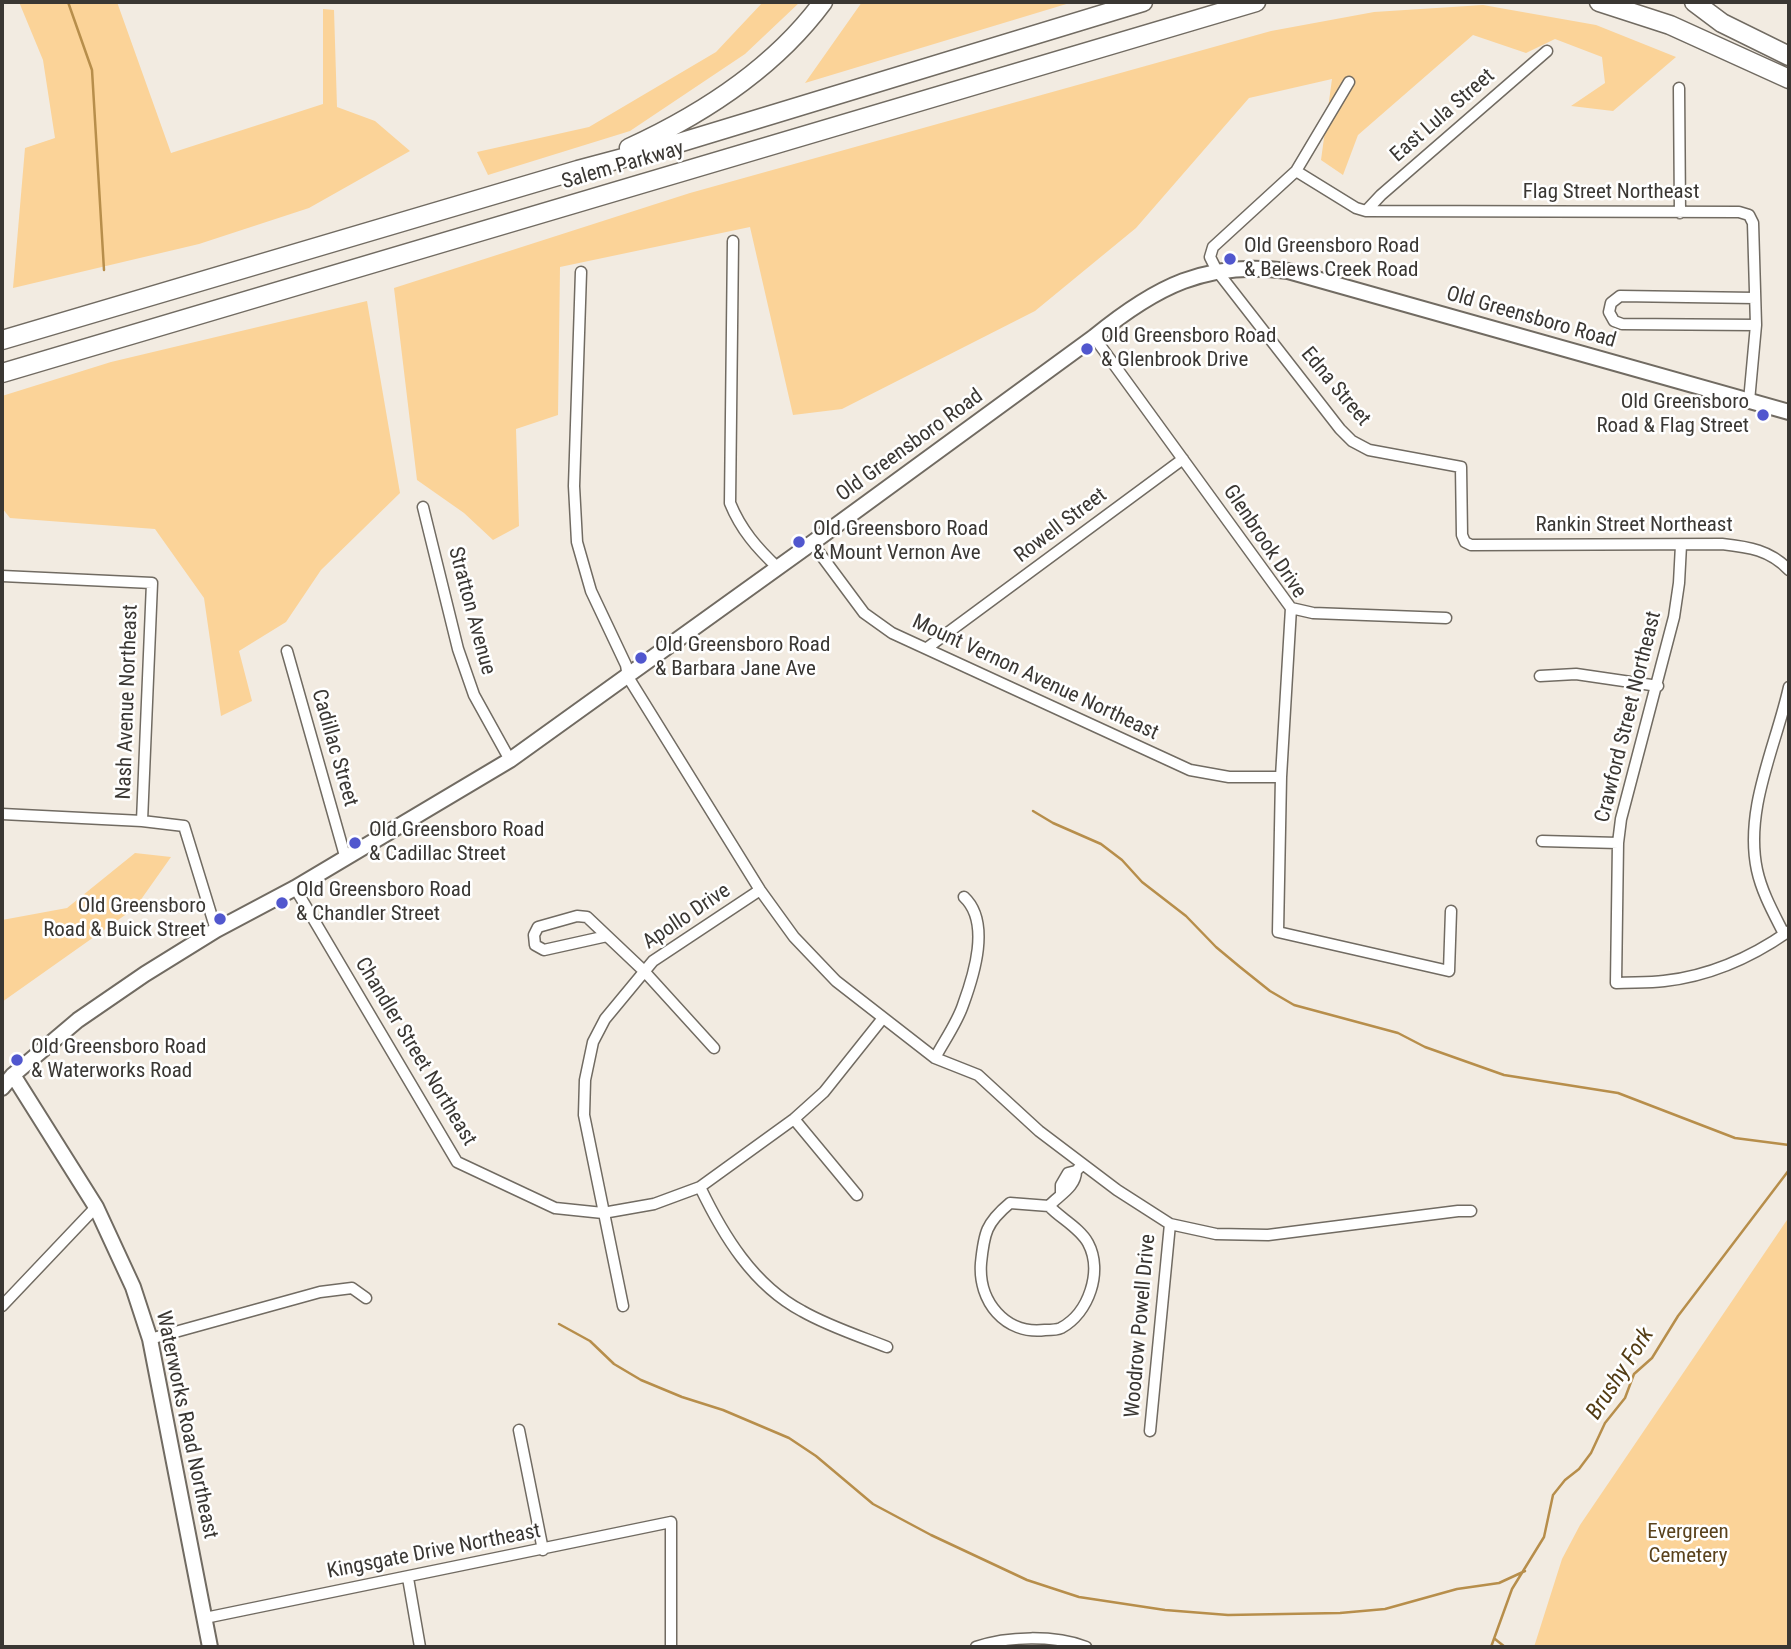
<!DOCTYPE html>
<html>
<head>
<meta charset="utf-8">
<style>
	body { margin:0 }
	#map { position:relative; width:1791px; height:1649px; overflow:hidden; background:#f2ebe1; font-family:"Roboto Condensed",sans-serif }
	canvas { display:block }
	.frame { position:absolute; inset:0; border:4px solid #3a3733; pointer-events:none }
</style>
</head>
<body>
<div id="map">
<canvas width="1791" height="1649"></canvas>
<div class="frame"></div>
</div>
<script>
const ctx = document.querySelector('canvas').getContext('2d');
ctx.lineJoin = 'round';
function fill(path, color) {
  ctx.fillStyle = color;
  ctx.fill(path, 'evenodd');
}
function trace(path, color, width, dash) {
  ctx.strokeStyle = color;
  ctx.lineWidth = width;
  ctx.lineCap = dash ? 'butt' : 'round';
  ctx.setLineDash(dash || []);
  ctx.stroke(path);
}
function label(font, color, halo, rows, align = 'center') {
  ctx.font = font + ' "Roboto Condensed",sans-serif';
  ctx.lineWidth = 5;
  ctx.setLineDash([]);
  ctx.textBaseline = 'middle';
  ctx.strokeStyle = halo;
  ctx.fillStyle = color;
  for (const [text, x, y, turn = 0] of rows) {
    ctx.save();
    ctx.translate(x, y);
    ctx.rotate((+turn || 0) * Math.PI / 180);
    ctx.textAlign = isNaN(turn) ? turn : align;
    if (halo) ctx.strokeText(text, 0, 0);
    ctx.fillText(text, 0, 0);
    ctx.restore();
  }
}
const green = new Path2D(`
	M 19,2 L 117,2 L 171,153 L 323,104 L 323,9 L 334,10 L 337,107 L 375,121 L 410,151 L 309,208 L 199,244 L 13,288 L 25,148 L 55,138 L 43,60 Z
	M 763,2 L 800,2 L 745,54 L 630,131 L 488,175 L 477,152 L 589,127 L 716,52 Z
	M 862,2 L 1073,2 L 805,83 Z
	M 1483,5 L 1596,25 L 1676,57 L 1613,111 L 1571,106 L 1605,83 L 1602,57 L 1555,39 L 1526,53 L 1473,35 L 1358,135 L 1343,175 L 1321,160 L 1332,79 L 1249,98 L 1136,228 L 1035,311 L 842,409 L 793,415 L 750,227 L 560,267 L 558,415 L 516,429 L 519,526 L 493,540 L 464,513 L 417,480 L 394,288 L 690,193 L 1271,31 L 1374,12 Z
	M 367,301 L 400,493 L 321,570 L 286,622 L 239,651 L 252,701 L 221,716 L 204,598 L 155,529 L 10,518 L 2,508 L 2,396 L 111,362 Z
	M 135,853 L 171,857 L 135,908 L 2,1002 L 2,920 L 67,908 Z
	M 1789,1217 L 1789,1647 L 1534,1647 L 1562,1559 L 1580,1525 Z`);
const stream = new Path2D(`
	M 68,2 L 92,70 L 104,270
	M 1033,811 L 1053,823 L 1101,844 L 1122,860 L 1142,882 L 1186,916 L 1216,947 L 1240,967 L 1270,991 L 1294,1005 L 1398,1033 L 1425,1047 L 1504,1075 L 1618,1093 L 1735,1138 L 1789,1145
	M 559,1324 L 590,1341 L 614,1364 L 641,1380 L 682,1397 L 723,1410 L 789,1438 L 816,1456 L 873,1504 L 931,1535 L 1027,1580 L 1079,1597 L 1165,1610 L 1228,1615 L 1340,1613 L 1385,1609 L 1457,1589 L 1499,1583 L 1525,1571
	M 1495,1639 L 1505,1647
	M 1491,1647 L 1512,1589 L 1544,1537 L 1553,1495 L 1565,1480 L 1579,1469 L 1591,1453 L 1605,1423 L 1625,1398 L 1634,1374 L 1652,1358 L 1678,1316 L 1789,1170`);
const street = new Path2D(`
	M 1349,82 L 1296,171 L 1213,247 L 1210,257 L 1217,271 L 1340,429 L 1352,441 L 1369,450 L 1461,467 L 1462,535 L 1465,542 L 1471,545 L 1722,544 C 1749,547 1770,550 1789,570
	M 1679,88 L 1680,213
	M 1296,171 L 1356,208 L 1366,211 L 1739,212 L 1749,215 L 1753,223 L 1756,325 L 1749,401
	M 1366,211 L 1381,195 L 1547,51
	M 733,241 L 730,503 C 741,530 757,548 778,568
	M 581,272 L 574,486 L 577,542 L 591,591 L 626,665 L 628,677 L 760,890 L 794,937 L 836,981 L 935,1058 L 978,1075 L 1039,1131 L 1117,1190 L 1170,1224 L 1216,1234 L 1268,1235 L 1458,1211 L 1471,1211
	M 1755,298 L 1620,296 L 1611,303 L 1609,312 L 1614,321 L 1622,324 L 1756,325
	M 1094,337 L 1291,608 L 1281,777 L 1278,932 L 1449,971 L 1451,911
	M 423,507 L 458,649 L 474,695 L 510,760
	M 812,543 L 864,613 L 892,633 L 1190,770 L 1229,777 L 1281,777
	M 1681,545 L 1679,583 L 1674,617 L 1621,819 L 1618,843 L 1616,983 C 1632,982 1649,983 1664,981 C 1709,976 1752,957 1789,931
	M 2,576 L 152,583 L 142,821
	M 1291,608 L 1313,613 L 1446,618
	M 927,648 L 1183,459
	M 287,651 L 345,856
	M 1540,676 L 1576,674 L 1658,686
	M 2,814 L 142,821 L 184,826 L 216,930
	M 1542,841 L 1618,843
	M 295,888 L 457,1162 L 555,1208 L 603,1213 L 654,1204 L 700,1187 L 794,1119 L 824,1092 L 883,1018
	M 1784,934 C 1774,914 1762,893 1757,870 C 1744,809 1776,746 1789,687
	M 607,936 L 544,950 L 535,945 L 534,935 L 538,927 L 577,916 L 587,917 L 644,971 L 714,1048
	M 935,1058 C 944,1041 957,1023 963,1005 C 974,975 991,922 964,897
	M 794,1119 L 857,1195
	M 700,1187 C 723,1235 753,1285 802,1311 C 828,1326 859,1336 887,1347
	M 1061,1193 L 1061,1185 L 1068,1173 L 1076,1171 L 1080,1167
	M 1049,1206 C 1060,1218 1080,1228 1088,1243 C 1103,1271 1089,1313 1061,1328 C 1057,1330 1050,1330 1045,1330 C 1005,1335 978,1301 981,1263 C 984,1233 986,1223 1010,1203 L 1049,1206 C 1059,1195 1076,1187 1076,1171
	M 2,1306 L 96,1207
	M 623,1306 L 584,1115 L 585,1080 L 593,1042 L 605,1019 L 653,961 L 760,890
	M 150,1339 L 320,1292 L 352,1288 L 366,1298
	M 519,1430 L 543,1550
	M 1150,1431 L 1170,1224
	M 408,1578 L 420,1647
	M 205,1618 L 671,1522 L 671,1647
	M 976,1647 C 1007,1636 1055,1635 1086,1647`);
const secondary = new Path2D(`
	M 13,1075 L 96,1207 L 133,1287 L 150,1339 L 210,1647
	M 2,1088 L 13,1075 L 78,1020 L 145,974 L 216,930 L 295,888 L 510,760 L 812,543 L 1094,337 C 1155,287 1206,260 1288,271 L 1789,412`);
const highway = new Path2D(`
	M 1599,2 L 1670,25 L 1789,79
	M 1694,2 L 1722,23 L 1789,56
	M 629,148 C 701,115 775,67 823,2
	M 2,340 L 578,170 L 672,145 L 1143,2
	M 2,373 L 1256,2`);
const markers = [
	[1230,259,7,"#5157ce"],
	[1087,349,7,"#5157ce"],
	[1763,415,7,"#5157ce"],
	[799,542,7,"#5157ce"],
	[641,658,7,"#5157ce"],
	[355,843,7,"#5157ce"],
	[282,903,7,"#5157ce"],
	[220,919,7,"#5157ce"],
	[17,1060,7,"#5157ce"]
];
const streetNames = [
	["East Lula Street",1443,116,-41],
	["Salem Parkway",623,166,-16],
	["Flag Street Northeast",1611,193],
	["Old Greensboro Road",1531,318,16],
	["Edna Street",1335,387,50],
	["Old Greensboro Road",910,446,-36],
	["Rowell Street",1061,526,-37],
	["Rankin Street Northeast",1634,526],
	["Glenbrook Drive",1264,542,56],
	["Stratton Avenue",471,611,75],
	["Mount Vernon Avenue Northeast",1035,678,25],
	["Nash Avenue Northeast",128,702,-88],
	["Crawford Street Northeast",1629,717,-76],
	["Cadillac Street",334,748,74],
	["Apollo Drive",687,917,-34],
	["Chandler Street Northeast",415,1052,59],
	["Woodrow Powell Drive",1141,1326,-85],
	["Waterworks Road Northeast",186,1425,78],
	["Kingsgate Drive Northeast",434,1552,-11]
];
const poiNames = [
	["Old Greensboro Road",1244,247],
	["& Belews Creek Road",1244,271],
	["Old Greensboro Road",1101,337],
	["& Glenbrook Drive",1101,361],
	["Old Greensboro",1749,403,"right"],
	["Road & Flag Street",1749,427,"right"],
	["Old Greensboro Road",813,530],
	["& Mount Vernon Ave",813,554],
	["Old Greensboro Road",655,646],
	["& Barbara Jane Ave",655,670],
	["Old Greensboro Road",369,831],
	["& Cadillac Street",369,855],
	["Old Greensboro Road",296,891],
	["& Chandler Street",296,915],
	["Old Greensboro",206,907,"right"],
	["Road & Buick Street",206,931,"right"],
	["Old Greensboro Road",31,1048],
	["& Waterworks Road",31,1072]
];
const parkNames = [
	["Evergreen",1688,1533],
	["Cemetery",1688,1557]
];
const waterNames = [
	["Brushy Fork",1621,1374,-57]
];
fill(green, '#fbd398');
trace(stream, '#b78e4b', 2.5);
trace(street, '#716b62', 13);
trace(secondary, '#716b62', 18);
trace(highway, '#716b62', 21);
trace(street, '#fff', 10);
trace(secondary, '#fff', 14);
trace(highway, '#fff', 18);
for (const [x, y, r, color] of markers) {
  const dot = new Path2D();
  dot.arc(x, y, r, 0, 2 * Math.PI);
  ctx.fillStyle = color;
  ctx.fill(dot);
  trace(dot, '#fff', 2.5);
}
label('21px', '#3a3733', '#fff', streetNames);
label('21px', '#3a3733', '#fff', poiNames, 'left');
label('21px', '#5a421c', '#fff', parkNames);
label('italic 23px', '#533c14', '#fff', waterNames);
</script>
</body>
</html>
